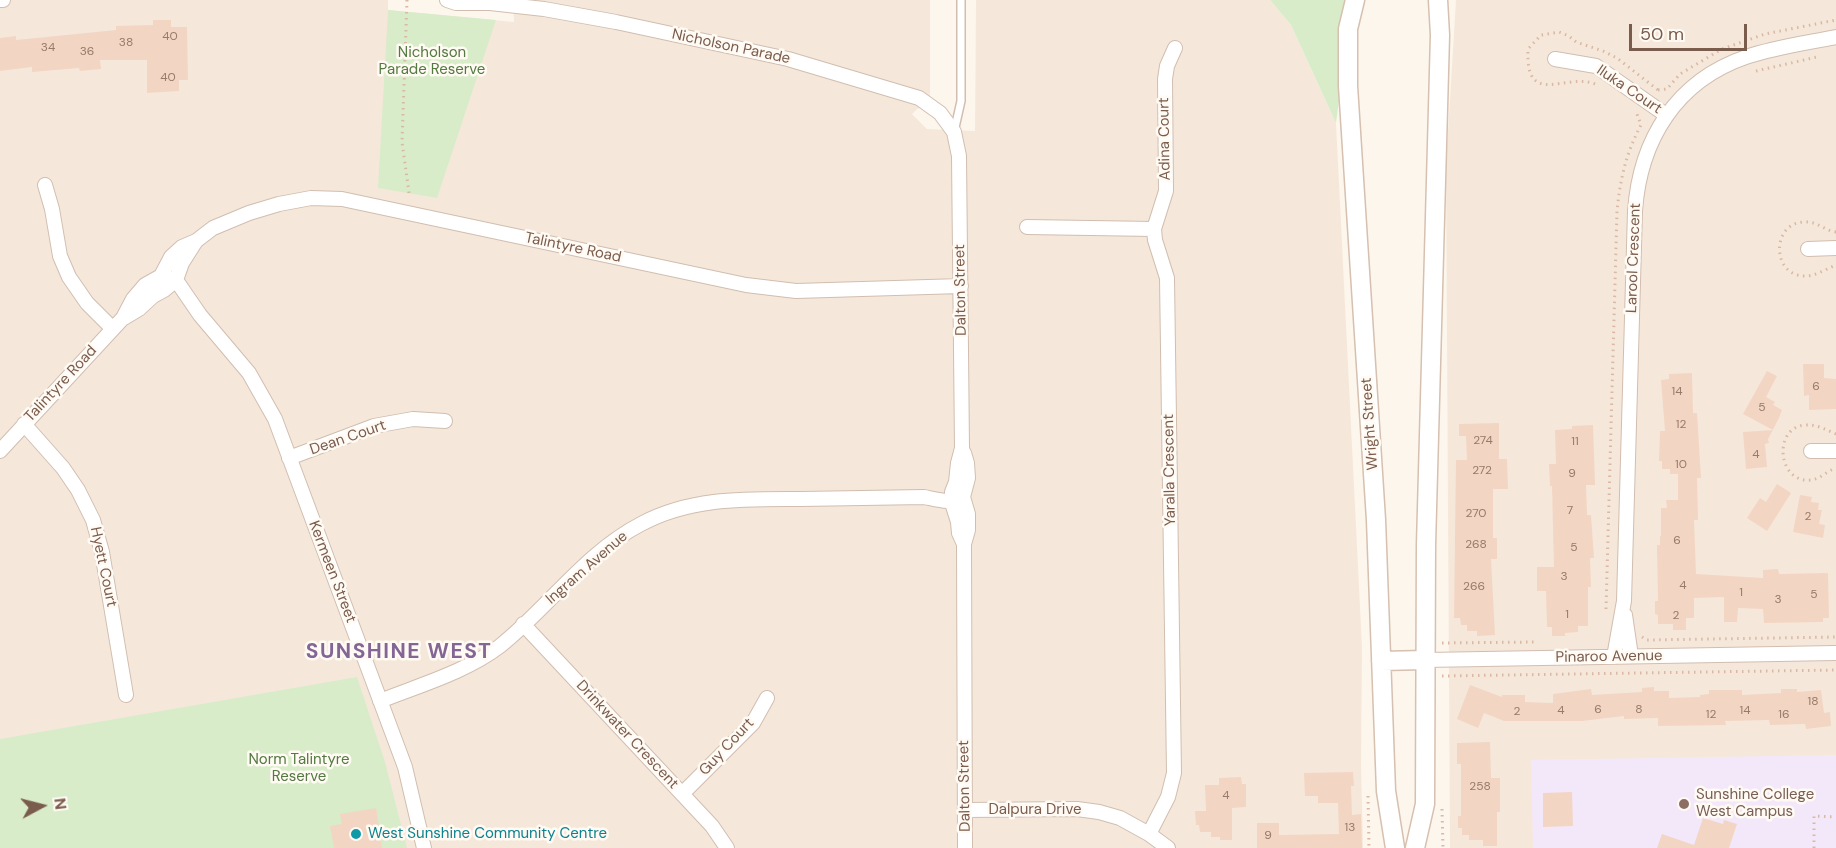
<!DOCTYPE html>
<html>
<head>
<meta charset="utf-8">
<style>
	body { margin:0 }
	#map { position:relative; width:1836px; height:848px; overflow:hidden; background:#fdf6ec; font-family:"DM Sans",sans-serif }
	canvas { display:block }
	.north { position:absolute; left:12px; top:776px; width:60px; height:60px; -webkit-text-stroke:4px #fffaf3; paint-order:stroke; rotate:83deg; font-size:16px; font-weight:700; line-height:24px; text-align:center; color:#7a5c4d }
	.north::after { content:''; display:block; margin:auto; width:21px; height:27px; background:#7a5c4d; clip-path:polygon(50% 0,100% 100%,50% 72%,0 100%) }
	.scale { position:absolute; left:1629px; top:24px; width:118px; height:27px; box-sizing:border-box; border:3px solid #7a5c4d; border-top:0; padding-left:8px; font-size:18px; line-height:21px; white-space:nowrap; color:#7a5c4d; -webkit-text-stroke:4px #fffaf3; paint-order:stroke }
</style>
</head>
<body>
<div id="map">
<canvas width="1836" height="848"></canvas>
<div class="north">N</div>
<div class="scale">50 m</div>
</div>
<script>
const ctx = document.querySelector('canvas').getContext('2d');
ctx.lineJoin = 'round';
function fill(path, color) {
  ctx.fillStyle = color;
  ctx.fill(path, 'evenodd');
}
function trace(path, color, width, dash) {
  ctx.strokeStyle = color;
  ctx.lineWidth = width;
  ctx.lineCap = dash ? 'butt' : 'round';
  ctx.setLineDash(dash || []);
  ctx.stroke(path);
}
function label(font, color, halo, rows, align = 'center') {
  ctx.font = font + ' "DM Sans",sans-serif';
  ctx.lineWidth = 5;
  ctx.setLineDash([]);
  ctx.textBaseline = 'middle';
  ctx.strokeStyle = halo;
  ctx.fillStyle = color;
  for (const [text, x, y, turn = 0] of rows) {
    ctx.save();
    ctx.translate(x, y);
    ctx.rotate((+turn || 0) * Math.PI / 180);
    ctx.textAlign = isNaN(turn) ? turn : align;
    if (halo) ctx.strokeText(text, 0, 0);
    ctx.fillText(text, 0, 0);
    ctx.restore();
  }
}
const residential = new Path2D(`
	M 0,0 L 388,0 L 388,10 L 514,22 L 513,0 L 930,0 L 930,97 L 912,114 L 927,129 L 975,131 L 976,0 L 1270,0 L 1291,25 L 1336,123 L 1362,647 L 1361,764 L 1363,848 L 0,848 Z
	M 1456,0 L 1836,0 L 1836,848 L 1450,848 L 1446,166 Z`);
const education = new Path2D(`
	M 1836,755 L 1836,848 L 1533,848 L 1531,760 Z`);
const green = new Path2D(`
	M 1270,0 L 1347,0 L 1341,86 L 1336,123 L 1291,25 Z
	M 388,10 L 496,20 L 437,198 L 378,188 Z
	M 357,677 L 385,762 L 407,848 L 0,848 L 0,739 Z`);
const building = new Path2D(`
	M 153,20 L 171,20 L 171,27 L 187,27 L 188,80 L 179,80 L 179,91 L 147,93 L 147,60 L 100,60 L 101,69 L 80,71 L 79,68 L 32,72 L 32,67 L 0,71 L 0,38 L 16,36 L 16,40 L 116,30 L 116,26 L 153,25 Z
	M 1803,364 L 1824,364 L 1824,378 L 1836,379 L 1836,409 L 1809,410 L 1809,395 L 1804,396 Z
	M 1767,371 L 1777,376 L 1766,397 L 1775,402 L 1773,405 L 1782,410 L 1779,418 L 1768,439 L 1769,443 L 1765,444 L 1767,467 L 1746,469 L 1743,432 L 1773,430 L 1743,414 Z
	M 1692,373 L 1693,413 L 1697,413 L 1701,478 L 1697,478 L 1698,520 L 1694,520 L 1696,574 L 1763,578 L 1763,570 L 1778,569 L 1779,574 L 1828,573 L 1829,618 L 1823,618 L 1823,622 L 1764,623 L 1763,609 L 1738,608 L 1737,622 L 1724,622 L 1724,597 L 1694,598 L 1694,618 L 1686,618 L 1686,630 L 1673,630 L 1673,624 L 1658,624 L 1658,615 L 1655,614 L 1655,601 L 1658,601 L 1657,545 L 1660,545 L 1660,536 L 1661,536 L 1661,508 L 1667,508 L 1666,500 L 1678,500 L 1678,474 L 1670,474 L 1670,469 L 1662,469 L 1662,461 L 1659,461 L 1660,431 L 1665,431 L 1661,380 L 1669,379 L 1669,374 Z
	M 1499,423 L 1499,459 L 1507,459 L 1508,489 L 1493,489 L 1493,538 L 1497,538 L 1497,559 L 1491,559 L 1495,635 L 1477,636 L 1477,631 L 1467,631 L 1467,625 L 1461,625 L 1460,618 L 1454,618 L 1456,460 L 1467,460 L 1466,436 L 1459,436 L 1459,424 Z
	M 1593,425 L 1595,485 L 1586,485 L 1587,515 L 1591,515 L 1594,558 L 1590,558 L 1591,587 L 1588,587 L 1588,626 L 1578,626 L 1578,632 L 1565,633 L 1565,636 L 1552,636 L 1552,627 L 1547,627 L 1546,591 L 1537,591 L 1537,567 L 1554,567 L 1552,486 L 1550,486 L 1549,464 L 1556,464 L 1555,430 L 1572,429 L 1572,426 Z
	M 1777,484 L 1791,493 L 1767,531 L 1747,518 L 1760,498 L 1766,502 Z
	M 1800,495 L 1812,497 L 1811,502 L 1819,503 L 1818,510 L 1822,510 L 1819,524 L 1825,525 L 1823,538 L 1793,532 Z
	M 1470,685 L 1502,697 L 1502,695 L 1525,695 L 1525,702 L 1553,703 L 1553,694 L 1591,689 L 1592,695 L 1642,692 L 1642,688 L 1654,687 L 1654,691 L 1669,691 L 1669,698 L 1700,697 L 1700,695 L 1709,694 L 1709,690 L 1742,690 L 1742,695 L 1781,693 L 1781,689 L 1797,689 L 1797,692 L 1821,690 L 1824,713 L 1830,712 L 1831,726 L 1806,729 L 1805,724 L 1770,725 L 1769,720 L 1725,721 L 1726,725 L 1658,726 L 1658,718 L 1624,719 L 1624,716 L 1582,721 L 1504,721 L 1484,713 L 1478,728 L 1457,719 Z
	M 1490,742 L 1491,778 L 1500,778 L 1500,812 L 1497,812 L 1497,846 L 1483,846 L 1483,840 L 1469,840 L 1469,835 L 1462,835 L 1462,828 L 1458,828 L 1458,816 L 1461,816 L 1461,764 L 1457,764 L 1457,743 Z
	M 1353,772 L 1354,786 L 1351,786 L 1352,815 L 1361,814 L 1362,848 L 1257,848 L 1257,823 L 1279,823 L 1279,835 L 1339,834 L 1338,803 L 1318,803 L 1318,796 L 1305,796 L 1304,773 Z
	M 1241,777 L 1242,784 L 1246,784 L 1246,807 L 1232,808 L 1232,840 L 1220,840 L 1220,837 L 1211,837 L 1211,832 L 1200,832 L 1199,825 L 1196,825 L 1195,811 L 1206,811 L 1205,785 L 1219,785 L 1219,778 Z
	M 1572,792 L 1573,826 L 1543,827 L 1543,793 Z
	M 376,808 L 382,848 L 334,848 L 330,826 L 342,824 L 340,814 Z
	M 1703,818 L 1723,824 L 1724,820 L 1737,824 L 1729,848 L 1657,848 L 1662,834 L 1694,845 Z`);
const path = new Path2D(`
	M 407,0 L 402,142 L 409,193
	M 1756,71 L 1817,57
	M 1595,84 C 1566,72 1525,109 1528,49 L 1541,35 L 1559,32 L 1569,36 L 1576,42 L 1603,51 L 1617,58 L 1658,90 L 1657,92
	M 1658,90 L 1667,89 L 1680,74 L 1722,49 L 1765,34 L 1836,20
	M 1836,232 C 1825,231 1817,221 1805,222 C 1771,222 1771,276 1805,276 C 1816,276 1826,269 1836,265
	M 1836,434 C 1826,430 1817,424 1805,425 C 1772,428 1778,484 1811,480 C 1820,479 1827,471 1836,468
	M 1606,609 L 1617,211 C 1620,180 1626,153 1641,125 L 1637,114
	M 1642,637 L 1647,640 L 1836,637
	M 1442,643 L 1537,642
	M 1442,676 L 1836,670
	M 1368,796 L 1369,848
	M 1442,809 L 1443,848
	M 1814,848 L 1814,816 L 1836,817`);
const lane = new Path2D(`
	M 954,132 L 961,101 L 961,0`);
const street = new Path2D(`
	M 0,0 L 3,0
	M 447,0 L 456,3 L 490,3 L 544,9 L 616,22 L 788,59 L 919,98 L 940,113 L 954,132 L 959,156 L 962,448 L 958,463 L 956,482 L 952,492 L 952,503 L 958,522 L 959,533 L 964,544
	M 1555,59 L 1596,66 L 1666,115
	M 45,185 L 52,209 L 60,256 L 69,277 L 87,303 L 113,329
	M 1027,227 L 1154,229 L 1155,240 L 1167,278 L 1174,773 L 1168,797 L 1149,834
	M 1154,229 L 1166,191 L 1165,79 L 1167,66 L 1175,48
	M 1808,249 L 1836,248
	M 161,276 L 176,280 L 200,315 L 249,373 L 275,419 L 405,767 L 424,848
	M 124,318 L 139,309 L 153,296 L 164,290 L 176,280 L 182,263 L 196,241
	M 24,424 L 63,468 L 78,490 L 93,520 L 102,552 L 126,695
	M 0,451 L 123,318 L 133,299 L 145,285 L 161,276 L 171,257 L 182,247 L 196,241 L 213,228 L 249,213 L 279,204 L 311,198 L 342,199 L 746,285 L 796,291 L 961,286
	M 1811,451 L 1836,451
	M 964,453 L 967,463 L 968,478 L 963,497 L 968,514 L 968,530 L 964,544 L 965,848
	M 289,458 L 374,426 L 413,419 L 445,421
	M 1625,615 L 1631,656
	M 523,624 L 712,826 L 727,848
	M 1614,657 L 1624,601 L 1635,211 C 1640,140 1676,81 1746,57 C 1775,47 1806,43 1836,37
	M 1425,660 L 1836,653
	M 380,701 C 420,685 466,672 500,646 C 548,608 585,553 641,524 C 691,497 746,499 801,499 C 842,498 883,498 924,497 C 935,499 953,505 963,497
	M 682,794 L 753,723 L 767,698
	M 965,810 L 1077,809 L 1099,812 L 1120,818 L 1149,834 L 1168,848`);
const secondary = new Path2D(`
	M 1355,0 L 1348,29 L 1348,86 L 1376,520 L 1386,791 L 1395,848
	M 1381,661 L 1425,660
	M 1415,848 L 1425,804 L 1426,545 L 1440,35 L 1438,0`);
const markers = [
	[1684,804,6,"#8d6e63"],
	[356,834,6,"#0f9aa8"]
];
const numberNames = [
	["40",170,37],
	["38",126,43],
	["34",48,48],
	["36",87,52],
	["40",168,78],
	["6",1816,387],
	["14",1677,392],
	["5",1762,408],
	["12",1681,425],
	["274",1483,441],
	["11",1575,442],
	["4",1756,455],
	["10",1681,465],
	["272",1482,471],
	["9",1572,474],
	["7",1570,511],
	["270",1476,514],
	["2",1808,517],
	["6",1677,541],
	["268",1476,545],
	["5",1574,548],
	["3",1564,577],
	["4",1683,586],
	["266",1474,587],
	["1",1741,593],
	["5",1814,595],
	["3",1778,600],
	["1",1567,615],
	["2",1676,616],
	["18",1813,702],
	["6",1598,710],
	["8",1639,710],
	["4",1561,711],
	["14",1745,711],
	["2",1517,712],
	["12",1711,715],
	["16",1784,715],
	["258",1480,787],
	["4",1226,796],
	["13",1350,828],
	["9",1268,836]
];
const streetNames = [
	["Nicholson Parade",731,47,12],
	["Iluka Court",1629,90,34],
	["Adina Court",1165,139,-91],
	["Talintyre Road",573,248,12],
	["Larool Crescent",1634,258,-88],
	["Dalton Street",961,290,-91],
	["Talintyre Road",61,384,-47],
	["Wright Street",1370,424,-94],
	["Dean Court",348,438,-19],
	["Yaralla Crescent",1170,470,-91],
	["Hyett Court",103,567,78],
	["Ingram Avenue",587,568,-41],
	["Kermeen Street",332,572,69],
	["Pinaroo Avenue",1609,657,-1],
	["Drinkwater Crescent",627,735,47],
	["Guy Court",727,747,-47],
	["Dalton Street",965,786,-91],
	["Dalpura Drive",1035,810]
];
const parkNames = [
	["Nicholson",432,53],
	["Parade Reserve",432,70],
	["Norm Talintyre",299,760],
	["Reserve",299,777]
];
const educationNames = [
	["Sunshine College",1696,795],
	["West Campus",1696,812]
];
const cultureNames = [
	["West Sunshine Community Centre",368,834]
];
const districtNames = [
	["SUNSHINE WEST",399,652]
];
fill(residential, '#f5e8da');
fill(education, '#f3e8fa');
fill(green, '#d8ecc9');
fill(building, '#f3d5c3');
trace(lane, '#d1beb0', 10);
trace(street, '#d1beb0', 16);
trace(secondary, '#d6c0b0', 21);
trace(path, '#d9b8a5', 3, [1.5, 4.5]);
trace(lane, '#fff', 7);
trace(street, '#fff', 14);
trace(secondary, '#fff', 18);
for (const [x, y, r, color] of markers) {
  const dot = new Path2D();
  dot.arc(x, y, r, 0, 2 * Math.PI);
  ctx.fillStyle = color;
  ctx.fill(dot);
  trace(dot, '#fffaf3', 2);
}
label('12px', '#987a6a', null, numberNames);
label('15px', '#7a5c4d', '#fffaf3', streetNames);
label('15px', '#537a41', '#fffaf3', parkNames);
label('15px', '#785e54', '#fffaf3', educationNames, 'left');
label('15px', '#0d838f', '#fffaf3', cultureNames, 'left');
ctx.letterSpacing = '1.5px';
label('bold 21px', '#846695', '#fffaf3', districtNames);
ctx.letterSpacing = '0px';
</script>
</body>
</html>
